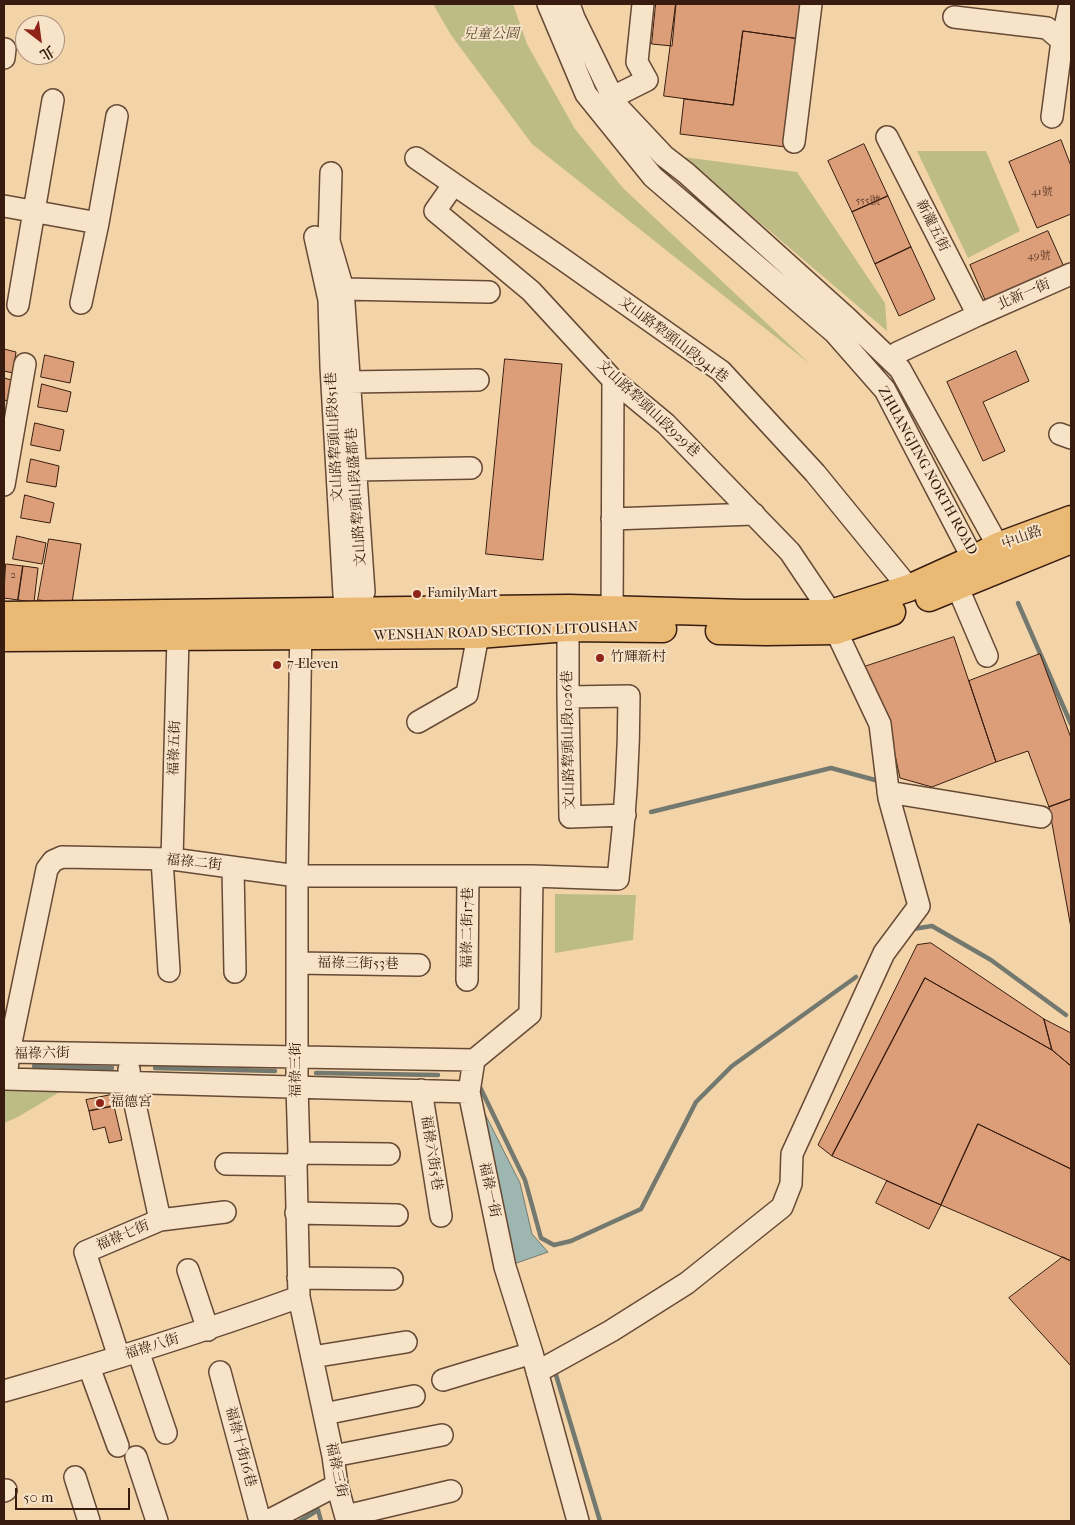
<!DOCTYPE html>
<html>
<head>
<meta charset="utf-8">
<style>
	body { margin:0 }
	#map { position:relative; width:1075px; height:1525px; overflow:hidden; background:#f3d4a9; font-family:"IM FELL French Canon","Noto Serif TC",serif }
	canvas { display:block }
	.frame { position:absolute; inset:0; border:5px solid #371c0f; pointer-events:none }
	.north { position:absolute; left:15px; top:15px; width:50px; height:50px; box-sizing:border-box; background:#f7e3c7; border:1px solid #aa937d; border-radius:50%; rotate:150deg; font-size:14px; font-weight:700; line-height:20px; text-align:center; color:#371c0f }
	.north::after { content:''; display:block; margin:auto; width:18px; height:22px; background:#8f2418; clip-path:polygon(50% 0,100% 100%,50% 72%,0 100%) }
	.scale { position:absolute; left:15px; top:1488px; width:115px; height:22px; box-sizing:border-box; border:2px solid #371c0f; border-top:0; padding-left:6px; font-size:15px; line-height:18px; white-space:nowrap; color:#371c0f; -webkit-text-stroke:4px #f7e3c7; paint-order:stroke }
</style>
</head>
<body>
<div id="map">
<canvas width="1075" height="1525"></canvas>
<div class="frame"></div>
<div class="north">北</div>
<div class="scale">50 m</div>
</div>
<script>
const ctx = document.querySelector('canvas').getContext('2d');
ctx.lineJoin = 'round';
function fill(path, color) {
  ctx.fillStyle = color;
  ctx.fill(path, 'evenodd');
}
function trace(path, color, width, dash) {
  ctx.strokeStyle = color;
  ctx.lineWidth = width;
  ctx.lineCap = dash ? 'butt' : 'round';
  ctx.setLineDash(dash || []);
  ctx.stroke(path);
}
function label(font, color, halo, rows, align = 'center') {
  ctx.font = font + ' "IM FELL French Canon","Noto Serif TC",serif';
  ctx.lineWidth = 4;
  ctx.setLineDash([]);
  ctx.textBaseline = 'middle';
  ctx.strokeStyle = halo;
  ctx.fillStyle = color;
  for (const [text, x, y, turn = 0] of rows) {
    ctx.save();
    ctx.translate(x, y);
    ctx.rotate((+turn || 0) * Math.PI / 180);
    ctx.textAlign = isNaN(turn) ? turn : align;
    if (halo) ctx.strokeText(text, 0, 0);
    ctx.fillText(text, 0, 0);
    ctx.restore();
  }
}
const green = new Path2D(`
	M 433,4 L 513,4 L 527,44 L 575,129 L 623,188 L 810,364 L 532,144 L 451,35 Z
	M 917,151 L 986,151 L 1020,231 L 968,258 Z
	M 683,157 L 797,172 L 885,303 L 887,331 Z
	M 555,894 L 636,895 L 633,940 L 555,953 Z
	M 68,1087 L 18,1117 L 4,1123 L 4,1090 Z`);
const water = new Path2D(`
	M 484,1112 L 520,1183 L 532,1234 L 548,1252 L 511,1265 Z`);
const stream = new Path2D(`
	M 1018,603 L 1071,724
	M 651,812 L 831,768 L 875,780
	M 911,931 L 913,929 L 932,926 L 991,960 L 1066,1015
	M 34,1066 L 112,1068
	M 155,1068 L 275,1071
	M 316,1073 L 438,1075
	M 479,1085 L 525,1180 L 541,1238 L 554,1245 L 571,1241 L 641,1209 L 696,1102 L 732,1066 L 856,977
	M 556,1375 L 600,1521
	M 300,1521 L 318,1510 L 321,1521`);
const building = new Path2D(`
	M 656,4 L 676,4 L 672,46 L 652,44 Z
	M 676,4 L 807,4 L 800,39 L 743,31 L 733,105 L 664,96 Z
	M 743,31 L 800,39 L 786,147 L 680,134 L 684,99 L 733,105 Z
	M 1061,140 L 1071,166 L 1071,214 L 1037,228 L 1009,162 Z
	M 864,144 L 888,196 L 852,212 L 828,161 Z
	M 888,196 L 911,247 L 875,264 L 852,212 Z
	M 1048,231 L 1064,267 L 986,302 L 970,265 Z
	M 911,247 L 935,299 L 899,316 L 875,264 Z
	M 4,349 L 16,352 L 13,373 L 4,371 Z
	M 1016,351 L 1029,381 L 983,402 L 1005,451 L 983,461 L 947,382 Z
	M 45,355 L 74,362 L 70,383 L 41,377 Z
	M 505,359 L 562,364 L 543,560 L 486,554 Z
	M 4,378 L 15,381 L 12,402 L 4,400 Z
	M 42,384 L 71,392 L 67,412 L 38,407 Z
	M 35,423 L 64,430 L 60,451 L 31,445 Z
	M 31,459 L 59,466 L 56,487 L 27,482 Z
	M 25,495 L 54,503 L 50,523 L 21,518 Z
	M 17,536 L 46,543 L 42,564 L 13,559 Z
	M 49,539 L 81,544 L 72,603 L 38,600 Z
	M 6,564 L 23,566 L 18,600 L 4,598 Z
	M 23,566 L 38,568 L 34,602 L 18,600 Z
	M 954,637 L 996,762 L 932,787 L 900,778 L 889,727 L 864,667 Z
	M 1040,654 L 1071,738 L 1071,799 L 1049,807 L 1028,751 L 996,762 L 969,681 Z
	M 1071,799 L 1071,928 L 1049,807 Z
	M 931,943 L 1044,1019 L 1052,1050 L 925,978 L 832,1156 L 818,1145 L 917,945 Z
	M 925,978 L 1052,1050 L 1071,1066 L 1071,1169 L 978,1124 L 941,1205 L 832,1156 Z
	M 1044,1019 L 1071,1033 L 1071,1066 L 1052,1050 Z
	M 111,1095 L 114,1106 L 89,1111 L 86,1100 Z
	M 114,1106 L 122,1140 L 109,1143 L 105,1127 L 93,1130 L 89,1111 Z
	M 978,1124 L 1071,1169 L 1071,1261 L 941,1205 Z
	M 887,1181 L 941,1205 L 929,1229 L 876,1203 Z
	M 1063,1257 L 1071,1261 L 1071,1366 L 1009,1298 Z`);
const minor = new Path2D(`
	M 548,4 L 586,94 L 653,177 L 835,333 L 885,390 L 973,559 L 997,571 L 998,546 L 900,369 L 847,318 L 686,173 L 664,156 L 617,106 L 574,18 L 569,4
	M 954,17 L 1047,28 L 1062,41 L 1071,43
	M 4,58 L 5,49
	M 613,97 L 647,80 L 637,62 L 643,4
	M 1052,117 L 1062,41 L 1070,4
	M 887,137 L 978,315
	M 794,142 L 811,4
	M 416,158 L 561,258 L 721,371 L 815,473 L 909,588
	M 331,173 L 329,241 L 343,289 L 489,292
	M 454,184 L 435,211 L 531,291 L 613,380 L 666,424 L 790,552 L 831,613 L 836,631 L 880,724 L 889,798 L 919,906 L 884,953 L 792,1154 L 791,1184 L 782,1207 L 687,1283 L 611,1331 L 537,1372
	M 4,206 L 98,223
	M 315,237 L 329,300 L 331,367 L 344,595 L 353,612 L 353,625
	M 343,289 L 364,592 L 353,612
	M 81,303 L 98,223 L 117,116
	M 18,305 L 53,100
	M 897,353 L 978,315 L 1071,274
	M 349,382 L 478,380
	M 1060,434 L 1071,438
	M 355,470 L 471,468
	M 4,485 L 25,364
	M 612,519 L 754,514
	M 951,572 L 987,656
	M 568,614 L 568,697 L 570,817 L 625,815
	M 301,620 L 297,876 L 297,1086 L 299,1153 L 296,1165 L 299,1297 L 333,1456 L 337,1485 L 347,1521
	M 612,625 L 613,380
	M 418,722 L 467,694 L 478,635 L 478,620
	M 888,792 L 1041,817
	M 162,859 L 169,971
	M 172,859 L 178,638
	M 233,868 L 235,972
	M 532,876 L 530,1014 L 474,1060 L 469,1092 L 505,1267 L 532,1353 L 578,1521
	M 297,963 L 419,965
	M 467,980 L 468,876
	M 9,1052 L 474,1060
	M 421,1090 L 441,1216
	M 469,1092 L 6,1079 L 9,1052 L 47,869 L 53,861 L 62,857 L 172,859 L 297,876 L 532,876 L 618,879 C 625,818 629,758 629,696 L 568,697
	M 299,1153 L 389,1154
	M 226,1164 L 296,1165
	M 296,1213 L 397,1215
	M 160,1220 L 225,1212
	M 188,1270 L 208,1330
	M 298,1278 L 392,1279
	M 138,1351 L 166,1433
	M 119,1357 L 85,1252 L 160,1220 L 130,1081 L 129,1069
	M 312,1357 L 406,1342
	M 89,1367 L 118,1446
	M 220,1372 L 260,1521
	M 443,1380 L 532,1353
	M 4,1391 C 103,1363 202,1332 299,1297
	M 324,1414 L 414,1396
	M 333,1456 L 442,1435
	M 136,1457 L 157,1521
	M 75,1477 L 89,1521
	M 4,1491 L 6,1490
	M 346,1516 L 451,1491
	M 268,1521 L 337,1485`);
const major = new Path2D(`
	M 929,598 L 1071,540
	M 4,615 L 569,608 L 744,613 L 831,613 L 909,588 L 973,559 L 998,546 L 1071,519
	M 719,631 L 766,632 L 836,631 L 892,612
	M 4,638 L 478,635 L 567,628 L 663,629`);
const markers = [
	[417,594,5,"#8f2418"],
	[600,658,5,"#8f2418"],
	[277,665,5,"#8f2418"],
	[100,1103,5,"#8f2418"]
];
const numberNames = [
	["41號",1042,192],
	["555號",868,201],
	["49號",1039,256],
	["2",13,575]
];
const parkNames = [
	["兒童公園",491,35]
];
const streetNames = [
	["新瀧五街",932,226,63],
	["北新一街",1024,295,-24],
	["文山路犂頭山段941巷",673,340,37],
	["文山路犂頭山段929巷",648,409,43],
	["文山路犂頭山段851巷",335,437,-93],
	["ZHUANGJING NORTH ROAD",927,471,61],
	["文山路犂頭山段盛都巷",357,497,-94],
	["中山路",1022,538,-20],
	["WENSHAN ROAD SECTION LITOUSHAN",506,632,-2],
	["文山路犂頭山段1026巷",569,740,-91],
	["福祿五街",175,748,-88],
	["福祿二街",194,863,6],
	["福祿二街17巷",468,928,-89],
	["福祿三街53巷",358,964,1],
	["福祿六街",42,1054,-1],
	["福祿三街",297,1070,-90],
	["福祿六街5巷",431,1153,81],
	["福祿一街",489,1190,78],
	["福祿七街",123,1236,-23],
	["福祿八街",152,1347,-17],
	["福祿十街16巷",240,1447,75],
	["福祿三街",336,1470,78]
];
const poiNames = [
	["FamilyMart",427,594],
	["竹輝新村",610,658],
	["7-Eleven",287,665],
	["福德宮",110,1103]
];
fill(green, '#bdbc86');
fill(water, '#9db7b0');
trace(water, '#747970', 1);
trace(stream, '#747970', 4.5);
fill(building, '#dc9e78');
trace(building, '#371c0f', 1);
trace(minor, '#664a36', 24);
trace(major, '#371c0f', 29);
trace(minor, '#f7e3c7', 21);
trace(major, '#eaba74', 26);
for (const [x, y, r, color] of markers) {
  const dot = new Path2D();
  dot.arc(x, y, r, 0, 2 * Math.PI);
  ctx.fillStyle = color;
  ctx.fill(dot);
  trace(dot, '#f7e3c7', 2);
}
label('11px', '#603c29', null, numberNames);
label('italic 14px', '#5f4c33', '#f7e3c7', parkNames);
label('14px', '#371c0f', '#f7e3c7', streetNames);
label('14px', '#371c0f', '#f7e3c7', poiNames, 'left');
</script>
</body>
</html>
